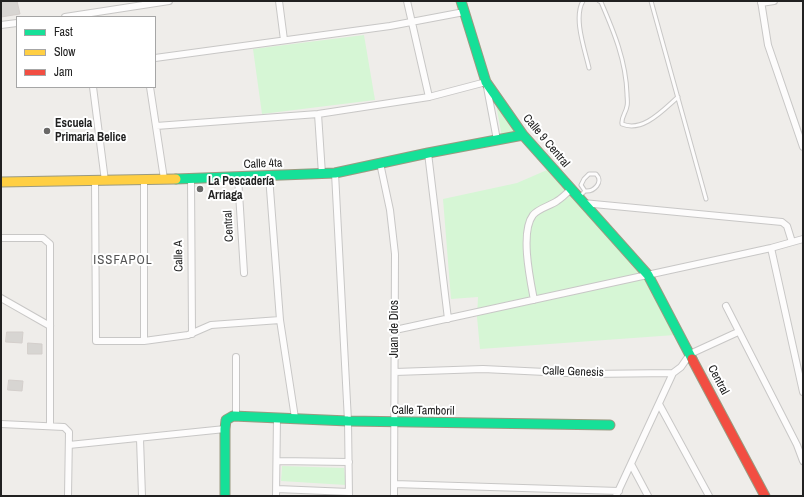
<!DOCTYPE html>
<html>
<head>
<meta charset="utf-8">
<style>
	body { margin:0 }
	#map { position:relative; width:804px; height:497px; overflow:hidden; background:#efedea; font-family:"Archivo Narrow",sans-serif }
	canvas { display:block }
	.frame { position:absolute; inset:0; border:2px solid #212121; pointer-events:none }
	.legend { position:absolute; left:16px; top:16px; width:140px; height:72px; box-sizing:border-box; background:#fff; border:1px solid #a6a6a6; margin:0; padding:5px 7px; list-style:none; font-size:12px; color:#212121 }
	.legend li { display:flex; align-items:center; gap:8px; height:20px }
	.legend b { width:20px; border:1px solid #a6a6a6 }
</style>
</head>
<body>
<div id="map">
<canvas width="804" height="497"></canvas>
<div class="frame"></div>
<ul class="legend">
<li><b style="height:5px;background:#16e098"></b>Fast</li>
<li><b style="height:5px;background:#ffcf43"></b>Slow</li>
<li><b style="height:5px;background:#f24e42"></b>Jam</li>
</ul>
</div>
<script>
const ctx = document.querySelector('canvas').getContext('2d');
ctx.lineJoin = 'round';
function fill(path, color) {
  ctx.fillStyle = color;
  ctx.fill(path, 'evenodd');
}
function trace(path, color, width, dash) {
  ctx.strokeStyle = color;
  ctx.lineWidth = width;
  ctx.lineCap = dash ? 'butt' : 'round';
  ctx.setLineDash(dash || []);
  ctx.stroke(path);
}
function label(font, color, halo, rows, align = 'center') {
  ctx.font = font + ' "Archivo Narrow",sans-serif';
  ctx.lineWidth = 4;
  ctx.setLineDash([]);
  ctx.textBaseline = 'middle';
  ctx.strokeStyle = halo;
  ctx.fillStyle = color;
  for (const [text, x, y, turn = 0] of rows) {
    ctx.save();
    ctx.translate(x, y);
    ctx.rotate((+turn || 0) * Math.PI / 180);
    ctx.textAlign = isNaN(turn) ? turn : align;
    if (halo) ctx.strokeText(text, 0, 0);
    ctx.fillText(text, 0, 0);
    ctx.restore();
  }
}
const park = new Path2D(`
	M 364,35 L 375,100 L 262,114 L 253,49 Z
	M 495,99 L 519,133 L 502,137 Z
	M 547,170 L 646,278 L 675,335 L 480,349 L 477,317 L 478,297 L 451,299 L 443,199 L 517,183 Z
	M 282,466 L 344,468 L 346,485 L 281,481 Z`);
const building = new Path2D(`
	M 1,1 L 17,1 L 20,14 L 1,17 Z
	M 7,332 L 23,332 L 22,343 L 6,342 Z
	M 28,343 L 42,344 L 42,354 L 28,354 Z
	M 9,380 L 23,381 L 22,391 L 8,390 Z`);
const lane = new Path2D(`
	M 583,1 C 573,18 585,50 589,68
	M 599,1 L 601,2 C 614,32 626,61 627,94 C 627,98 628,103 627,106 C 626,113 621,117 622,124 C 643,133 664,109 678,97
	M 651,1 L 706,199
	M 579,197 L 585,191 C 594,192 604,182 596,174 L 589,174 L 584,179 L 581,185 L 585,191`);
const street = new Path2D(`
	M 279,1 L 284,40
	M 407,1 L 429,97
	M 761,1 L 768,45 L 803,147
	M 761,3 L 774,1
	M 65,17 L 169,1
	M 1,25 L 17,23
	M 155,58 L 390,26 L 464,12
	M 93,87 L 105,181
	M 150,87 L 164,179
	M 318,114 L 322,174
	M 156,126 L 318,114 L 429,97 L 486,82 L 497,140
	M 428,153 L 448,319
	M 380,163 L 390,210 L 395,254 L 394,496
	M 335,173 L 348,421 L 349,496
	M 269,176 L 280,320 L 295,418
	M 238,177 L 244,273
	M 191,178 L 192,334
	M 95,180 L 96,341 L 144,341 L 188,335 L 211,325 L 280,320
	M 144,180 L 144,341
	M 583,203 L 782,222 L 787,226 L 792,242
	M 1,238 L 43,238 L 50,244 L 50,426
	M 771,248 L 803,392
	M 1,298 L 50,326
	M 534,300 C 530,279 520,232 533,215 C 539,208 550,206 557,201 C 562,198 567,193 571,189
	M 726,306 L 797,445 L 803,461
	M 395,330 L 771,248 L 803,239
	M 236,357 L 236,416
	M 395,372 L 483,369 L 587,374 L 673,373 L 681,367 L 690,354 L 738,332
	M 659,404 L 709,496
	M 1,424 L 64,427 L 69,432 L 68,496
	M 140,439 L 142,496
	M 69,445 L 225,429
	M 277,461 L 349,462
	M 631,464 L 648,496
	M 394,484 L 619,491
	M 277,489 L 349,492
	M 276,496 L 277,417
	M 616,496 L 673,373`);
const fast = new Path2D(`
	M 461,1 L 486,82 L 523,135 L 648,275 L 692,359
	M 176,179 L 335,173 L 428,153 L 523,135
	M 225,496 L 225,429 L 226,420 L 233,416 L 348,421 L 610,425`);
const slow = new Path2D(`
	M 1,182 L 176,179`);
const jam = new Path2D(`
	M 692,359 L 765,496`);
const markers = [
	[47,131,4,"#696867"],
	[200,189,4,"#696867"]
];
const poiNames = [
	["Escuela",55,124],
	["Primaria Belice",55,138],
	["La Pescadería",208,182],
	["Arriaga",208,196]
];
const streetNames = [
	["Calle 9 Central",546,141,50],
	["Calle 4ta",263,164,-2],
	["Central",229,226,-93],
	["Calle A",179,256,-91],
	["Juan de Dios",395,329,-90],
	["Calle Genesis",573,372,2],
	["Central",718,380,62],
	["Calle Tamboril",423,411,1]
];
const neighbourhoodNames = [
	["ISSFAPOL",123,261]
];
fill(park, '#d6f6d5');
fill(building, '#d7d5d2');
trace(building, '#d3cecb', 1);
trace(lane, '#c8c7c6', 5);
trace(street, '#c8c7c6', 8);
trace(fast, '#9a9a80', 11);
trace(slow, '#9a9a80', 11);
trace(jam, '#9a9a80', 11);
trace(lane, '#fdfcfc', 3);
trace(street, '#fdfcfc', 6);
trace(fast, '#16e098', 9);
trace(slow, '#ffcf43', 9);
trace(jam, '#f24e42', 9);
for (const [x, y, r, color] of markers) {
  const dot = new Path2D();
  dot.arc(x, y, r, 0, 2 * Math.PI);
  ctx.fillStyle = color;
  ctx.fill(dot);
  trace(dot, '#fff', 1.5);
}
label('bold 12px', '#212121', '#fff', poiNames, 'left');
label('12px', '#212121', '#fff', streetNames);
ctx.letterSpacing = '1px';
label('13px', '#545454', '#fff', neighbourhoodNames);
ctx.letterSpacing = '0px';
</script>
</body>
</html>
